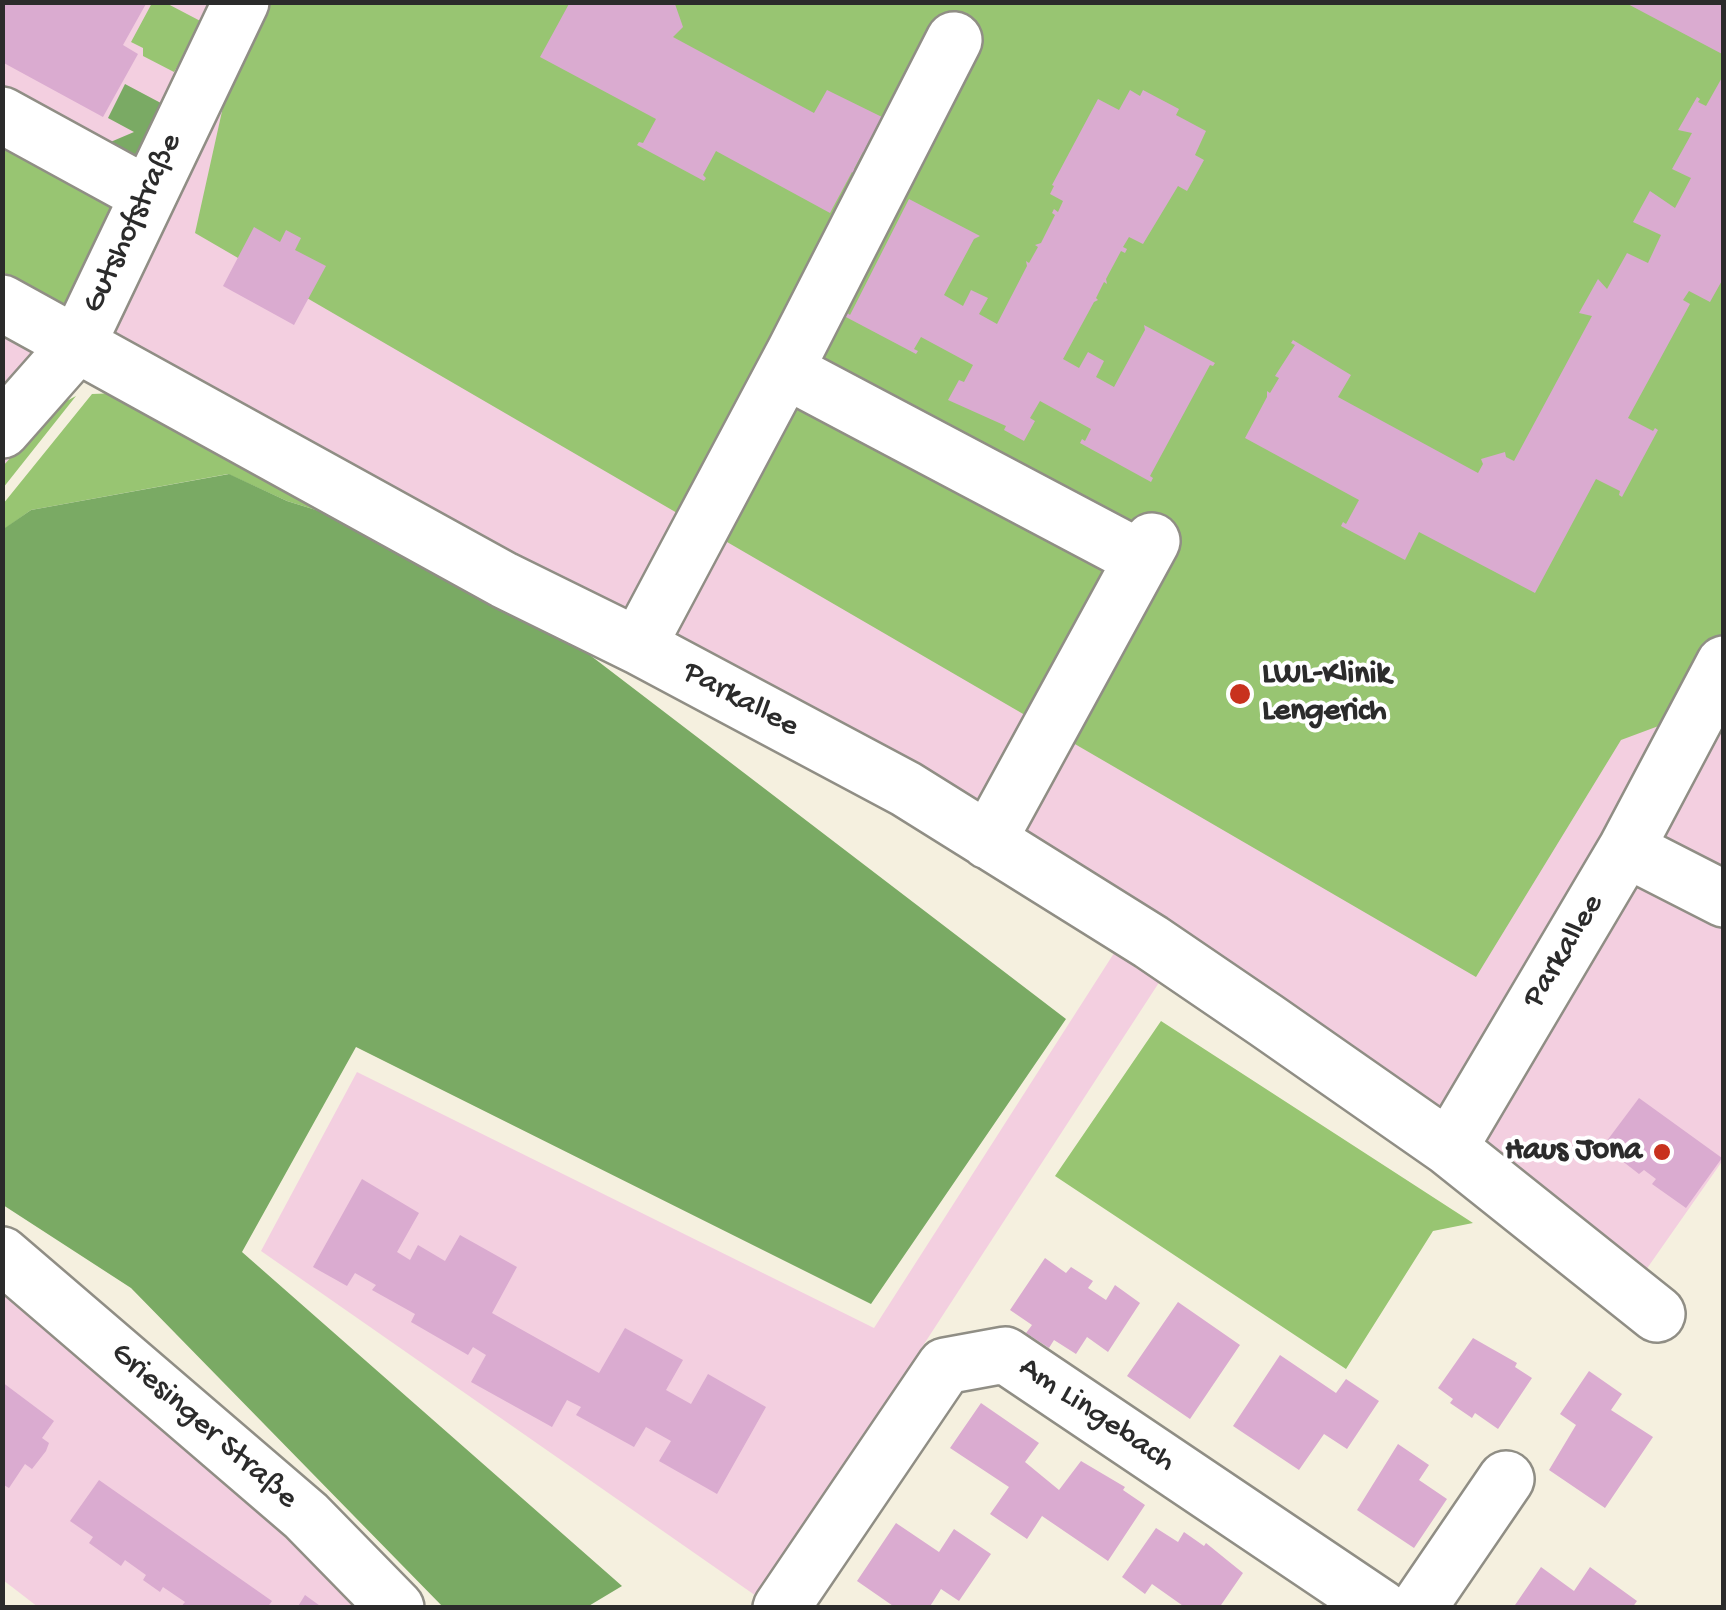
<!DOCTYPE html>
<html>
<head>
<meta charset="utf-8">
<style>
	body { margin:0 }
	#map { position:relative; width:1726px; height:1610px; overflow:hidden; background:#f5f0df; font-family:"Gochi Hand",sans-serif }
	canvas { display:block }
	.frame { position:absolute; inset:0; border:5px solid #2b2b2b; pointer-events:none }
</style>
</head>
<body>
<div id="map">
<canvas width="1726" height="1610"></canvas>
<div class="frame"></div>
</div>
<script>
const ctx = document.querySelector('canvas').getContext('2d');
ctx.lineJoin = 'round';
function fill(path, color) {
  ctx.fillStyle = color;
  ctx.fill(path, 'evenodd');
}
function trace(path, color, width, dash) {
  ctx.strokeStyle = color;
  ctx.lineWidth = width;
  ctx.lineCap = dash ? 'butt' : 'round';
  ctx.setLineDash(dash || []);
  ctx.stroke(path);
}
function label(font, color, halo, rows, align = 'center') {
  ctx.font = font + ' "Gochi Hand",sans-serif';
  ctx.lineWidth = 8;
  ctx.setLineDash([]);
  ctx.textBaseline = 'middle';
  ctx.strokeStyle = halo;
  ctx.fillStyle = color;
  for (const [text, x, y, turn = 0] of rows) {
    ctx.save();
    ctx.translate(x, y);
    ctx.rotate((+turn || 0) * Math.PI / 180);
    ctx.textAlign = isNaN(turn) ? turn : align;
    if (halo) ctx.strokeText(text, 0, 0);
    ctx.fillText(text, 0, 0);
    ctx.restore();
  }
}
const built = new Path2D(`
	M 3,3 L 1723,3 L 1723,1160 L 1641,1277 L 1186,941 L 759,1598 L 261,1251 L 357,1072 L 874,1328 L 1141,911 L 119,334 L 3,476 Z
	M 2,1240 L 120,1320 L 372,1607 L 38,1607 L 3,1580 Z`);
const green = new Path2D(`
	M 152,3 L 166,3 L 208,25 L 193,69 L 180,62 L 174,72 L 143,56 L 143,48 L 131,42 Z
	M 246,3 L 1723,3 L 1723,702 L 1621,740 L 1476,977 L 195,233 Z
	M 2,130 L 90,178 L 113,208 L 73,305 L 63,306 L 3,272 Z
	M 118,393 L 361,524 L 287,501 L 228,474 L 31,510 L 3,530 L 3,504 L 92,394 Z
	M 76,396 L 3,488 L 3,466 L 57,406 Z
	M 1161,1021 L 1473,1223 L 1433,1231 L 1346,1369 L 1055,1176 Z`);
const forest = new Path2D(`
	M 125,84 L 174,110 L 136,163 L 94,149 L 134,132 L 108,118 Z
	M 229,474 L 287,501 L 361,524 L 527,607 L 1066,1019 L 871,1304 L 356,1047 L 242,1252 L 622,1586 L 587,1607 L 443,1607 L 131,1288 L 3,1205 L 2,530 L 31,510 Z`);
const building = new Path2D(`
	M 2,2 L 147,2 L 123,45 L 138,54 L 103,117 L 2,62 Z
	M 570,2 L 675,4 L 683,27 L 673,37 L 814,113 L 827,90 L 882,117 L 865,149 L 866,154 L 863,152 L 854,169 L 857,170 L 855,174 L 852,172 L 830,213 L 716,151 L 703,175 L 706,178 L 704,181 L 637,145 L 639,142 L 643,143 L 656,119 L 540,57 Z
	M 1624,2 L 1724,2 L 1724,55 Z
	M 1724,74 L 1724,277 L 1710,302 L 1689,291 L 1683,300 L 1690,304 L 1628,418 L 1653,431 L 1655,428 L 1658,430 L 1622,497 L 1619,495 L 1620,491 L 1596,479 L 1535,593 L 1419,532 L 1405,560 L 1341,526 L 1343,522 L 1346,524 L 1359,500 L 1245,438 L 1267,397 L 1267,391 L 1270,393 L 1279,378 L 1275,376 L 1295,345 L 1291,343 L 1293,340 L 1351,375 L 1338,397 L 1478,473 L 1483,464 L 1481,459 L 1505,452 L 1506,457 L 1514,461 L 1592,316 L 1579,313 L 1598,279 L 1607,289 L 1627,253 L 1648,263 L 1661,235 L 1633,222 L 1650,191 L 1675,208 L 1691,178 L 1672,169 L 1692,133 L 1678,130 L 1697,97 L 1700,99 L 1698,102 L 1706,106 Z
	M 1130,90 L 1140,96 L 1143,90 L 1179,109 L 1176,115 L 1206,131 L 1195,155 L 1204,160 L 1187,191 L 1178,186 L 1143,244 L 1129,237 L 1123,247 L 1127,249 L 1125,253 L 1121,251 L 1106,279 L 1107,284 L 1104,282 L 1096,298 L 1098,300 L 1094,302 L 1063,359 L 1079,368 L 1088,352 L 1104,361 L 1096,377 L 1114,387 L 1145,330 L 1144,325 L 1215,363 L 1213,366 L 1210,365 L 1150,476 L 1153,478 L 1151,482 L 1080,443 L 1082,439 L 1085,441 L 1091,429 L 1040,401 L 1030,418 L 1035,421 L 1024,441 L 1004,430 L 1006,426 L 948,400 L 959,380 L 964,382 L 973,365 L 921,337 L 914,349 L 918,351 L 916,354 L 844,316 L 846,312 L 850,315 L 909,199 L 980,236 L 974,239 L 944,295 L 963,306 L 971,290 L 988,298 L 979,314 L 997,324 L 1027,266 L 1026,261 L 1029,263 L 1038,247 L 1035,245 L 1041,243 L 1055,215 L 1052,213 L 1054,209 L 1058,212 L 1063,201 L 1050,194 L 1054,186 L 1052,185 L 1098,99 L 1119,110 Z
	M 254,227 L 280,242 L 286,230 L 301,238 L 295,250 L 326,266 L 294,325 L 223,286 Z
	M 1639,1098 L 1722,1158 L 1686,1208 L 1652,1184 L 1656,1179 L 1644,1170 L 1639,1174 L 1603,1146 Z
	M 362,1179 L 419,1213 L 397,1252 L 410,1260 L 418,1245 L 445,1261 L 460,1235 L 517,1267 L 492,1313 L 599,1373 L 625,1328 L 683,1360 L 666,1390 L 691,1404 L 708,1374 L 766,1407 L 717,1494 L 659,1461 L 671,1441 L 646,1427 L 634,1447 L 576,1415 L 581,1407 L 567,1400 L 552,1427 L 471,1382 L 486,1355 L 473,1347 L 468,1355 L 411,1322 L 415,1314 L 372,1290 L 376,1285 L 355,1273 L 347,1286 L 313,1267 Z
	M 1045,1258 L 1066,1273 L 1071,1267 L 1093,1281 L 1088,1288 L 1106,1300 L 1115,1285 L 1140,1303 L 1108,1352 L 1087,1337 L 1076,1354 L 1054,1340 L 1049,1348 L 1026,1333 L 1032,1325 L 1010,1310 Z
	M 1178,1302 L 1240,1345 L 1190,1419 L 1127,1376 Z
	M 1473,1338 L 1517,1363 L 1515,1367 L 1532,1378 L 1498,1429 L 1475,1413 L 1472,1418 L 1450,1403 L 1453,1399 L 1438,1388 Z
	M 1280,1355 L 1336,1393 L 1346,1379 L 1379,1401 L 1347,1449 L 1324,1434 L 1299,1470 L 1233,1426 Z
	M 1589,1371 L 1622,1394 L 1611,1410 L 1653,1437 L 1605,1508 L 1549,1470 L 1576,1425 L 1560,1414 Z
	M 2,1382 L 54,1421 L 42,1438 L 49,1443 L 46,1451 L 32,1469 L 25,1464 L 9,1488 L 2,1484 Z
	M 981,1403 L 1039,1443 L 1025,1462 L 1059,1490 L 1081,1461 L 1125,1487 L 1123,1490 L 1145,1505 L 1108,1561 L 1042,1516 L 1027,1539 L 990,1514 L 1009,1487 L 950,1448 Z
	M 1398,1444 L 1429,1465 L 1419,1480 L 1447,1499 L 1414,1548 L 1357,1510 Z
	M 99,1480 L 272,1601 L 267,1608 L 180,1608 L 185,1602 L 163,1587 L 160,1592 L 143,1580 L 146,1575 L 125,1560 L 121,1566 L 89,1543 L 93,1537 L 70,1521 Z
	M 896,1523 L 939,1552 L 954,1529 L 991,1554 L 959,1601 L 941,1589 L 929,1608 L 896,1608 L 857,1581 Z
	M 1156,1528 L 1178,1542 L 1184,1532 L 1204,1546 L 1206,1543 L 1243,1573 L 1219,1608 L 1186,1608 L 1152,1584 L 1145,1594 L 1122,1577 Z
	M 1541,1567 L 1574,1591 L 1590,1567 L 1637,1601 L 1632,1608 L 1513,1608 Z
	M 305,1595 L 323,1608 L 297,1608 Z`);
const minor = new Path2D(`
	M 2,115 L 148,195
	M 2,303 L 504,580 L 638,646 L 906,789 L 1151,942 L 1267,1021 L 1449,1148 L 1657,1314
	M 785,370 L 1142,559
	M 2,430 L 77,345 L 241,2
	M 638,646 L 795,351 L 954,40
	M 988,841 L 1152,541
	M 1626,849 L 1724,664
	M 1449,1148 L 1626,849 L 1724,899
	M 2,1255 L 306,1516 L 396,1608
	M 781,1608 L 945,1366 L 1005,1355 L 1381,1608
	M 1418,1608 L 1506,1479`);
const markers = [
	[1240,694,12,"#c8321e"],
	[1662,1152,10,"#c8321e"]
];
const streetNames = [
	["Gutshofstraße",134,224,-65],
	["Parkallee",740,701,28],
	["Parkallee",1565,952,-59],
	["Am Lingebach",1096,1416,34],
	["Griesinger Straße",203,1427,41]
];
const poiNames = [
	["LWL-Klinik",1262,676],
	["Lengerich",1262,713],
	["Haus Jona",1642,1152,"right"]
];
fill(built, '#f3cfe0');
fill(green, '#98c572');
fill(forest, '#7aaa64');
fill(building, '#daabd0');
trace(minor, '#908e85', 60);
trace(minor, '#fff', 55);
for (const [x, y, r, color] of markers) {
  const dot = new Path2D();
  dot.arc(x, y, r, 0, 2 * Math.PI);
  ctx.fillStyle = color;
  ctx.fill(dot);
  trace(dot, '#fff', 4);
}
label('32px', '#2b2b2b', '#fff', streetNames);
label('bold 32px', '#2b2b2b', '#fff', poiNames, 'left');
</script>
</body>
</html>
